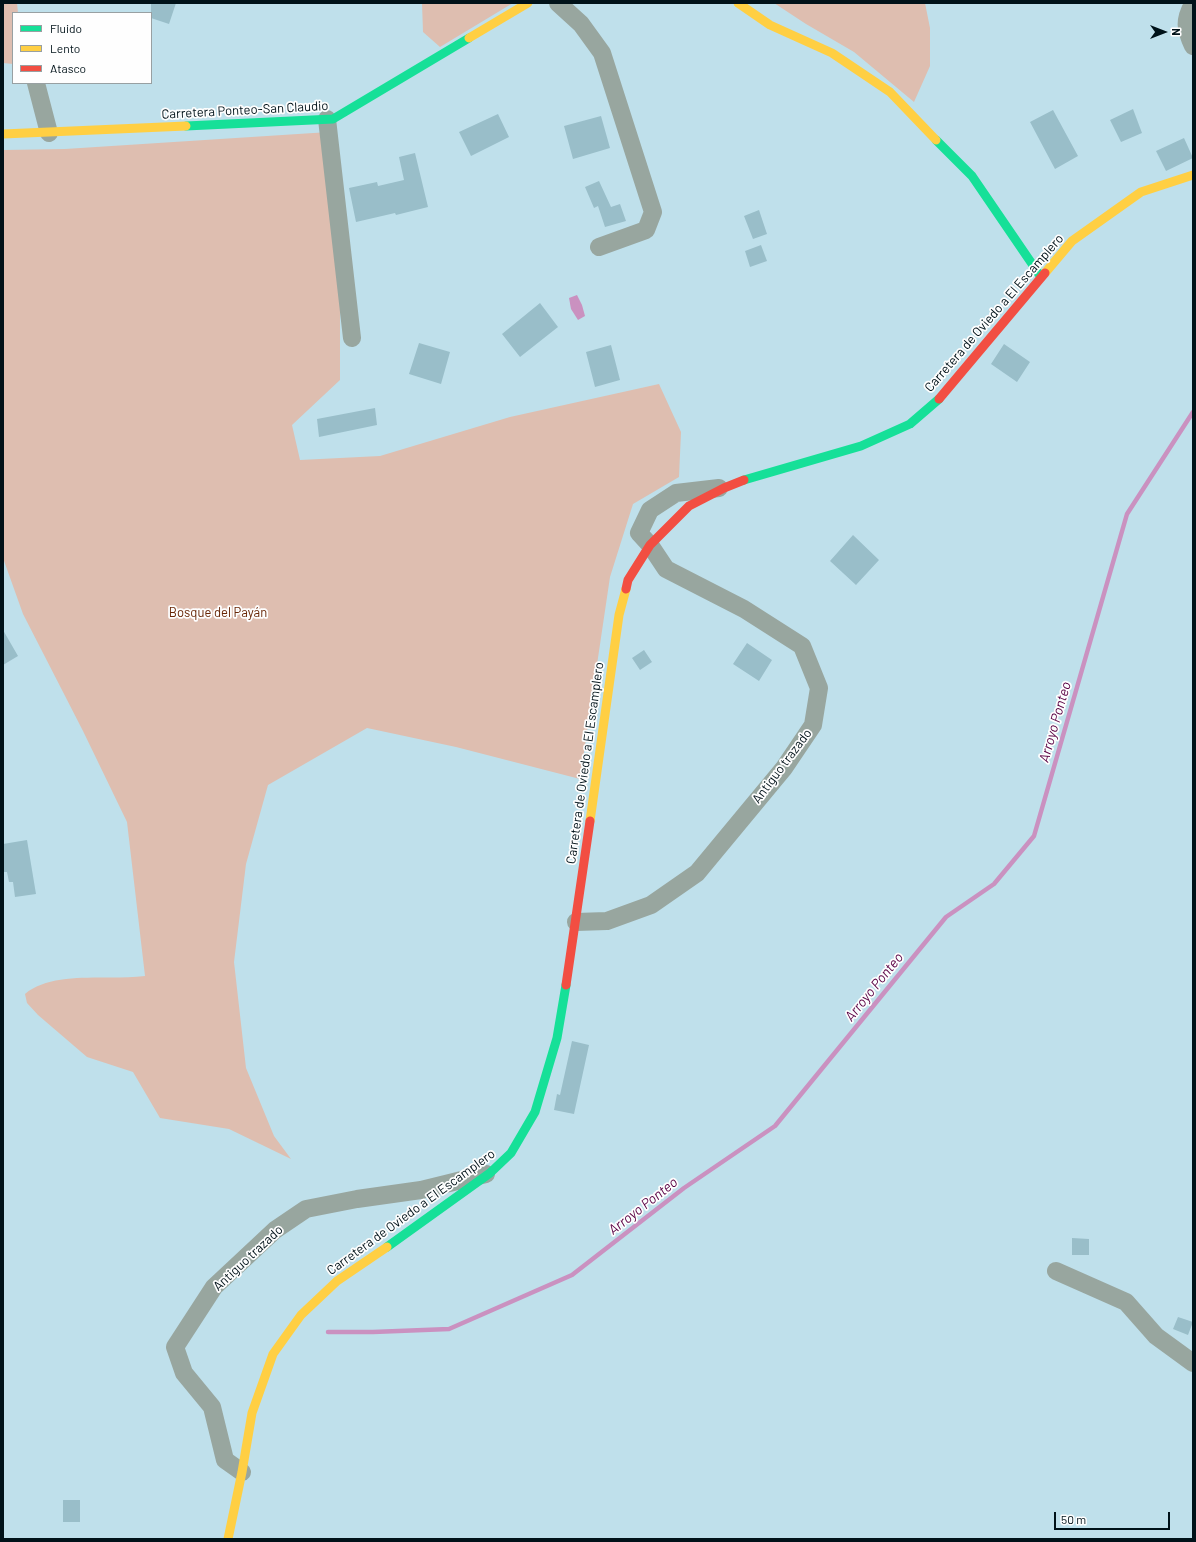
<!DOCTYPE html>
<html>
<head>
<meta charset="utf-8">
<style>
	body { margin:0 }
	#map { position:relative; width:1196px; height:1542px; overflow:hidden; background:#bfe0eb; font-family:Barlow,sans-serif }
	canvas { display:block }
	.frame { position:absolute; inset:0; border:4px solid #001219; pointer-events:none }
	.legend { position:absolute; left:12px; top:12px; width:140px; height:72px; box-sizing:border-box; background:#fefefe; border:1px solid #98a0a2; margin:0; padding:5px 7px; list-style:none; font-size:12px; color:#001219 }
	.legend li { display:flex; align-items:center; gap:8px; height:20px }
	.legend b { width:20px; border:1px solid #98a0a2 }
	.north { position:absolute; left:1144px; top:12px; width:40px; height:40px; -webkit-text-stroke:3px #fefefe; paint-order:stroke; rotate:90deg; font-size:11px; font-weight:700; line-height:16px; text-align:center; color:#001219 }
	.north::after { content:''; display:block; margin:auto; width:14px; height:18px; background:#001219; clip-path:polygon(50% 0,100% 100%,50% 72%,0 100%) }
	.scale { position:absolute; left:1054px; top:1512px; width:116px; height:18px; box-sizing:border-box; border:2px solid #001219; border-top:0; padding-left:5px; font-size:12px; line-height:14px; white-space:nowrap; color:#001219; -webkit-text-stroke:3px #fefefe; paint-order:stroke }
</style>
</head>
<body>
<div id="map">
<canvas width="1196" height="1542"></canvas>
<div class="frame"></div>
<ul class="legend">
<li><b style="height:5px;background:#16e098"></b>Fluido</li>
<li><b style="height:5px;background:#ffcf43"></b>Lento</li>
<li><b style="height:5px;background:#f24e42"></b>Atasco</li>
</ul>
<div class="north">N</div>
<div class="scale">50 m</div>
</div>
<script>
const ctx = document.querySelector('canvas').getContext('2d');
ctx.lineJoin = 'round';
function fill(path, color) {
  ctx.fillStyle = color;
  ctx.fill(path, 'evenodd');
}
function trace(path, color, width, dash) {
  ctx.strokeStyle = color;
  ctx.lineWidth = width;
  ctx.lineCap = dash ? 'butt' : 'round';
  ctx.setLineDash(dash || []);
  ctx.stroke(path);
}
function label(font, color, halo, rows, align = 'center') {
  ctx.font = font + ' Barlow,sans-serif';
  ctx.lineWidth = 3.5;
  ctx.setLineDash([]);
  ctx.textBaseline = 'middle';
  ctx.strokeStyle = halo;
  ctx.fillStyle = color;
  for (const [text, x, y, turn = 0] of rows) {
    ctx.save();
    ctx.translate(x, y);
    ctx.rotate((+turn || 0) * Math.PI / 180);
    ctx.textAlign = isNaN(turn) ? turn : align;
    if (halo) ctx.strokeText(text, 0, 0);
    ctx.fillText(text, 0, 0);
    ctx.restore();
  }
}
const green = new Path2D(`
	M 3,3 L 17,3 L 18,13 L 13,13 L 13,64 L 3,63 Z
	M 422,3 L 513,3 L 440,47 L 423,32 Z
	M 774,3 L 925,3 L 930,28 L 930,66 L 914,102 L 854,52 L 806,24 Z
	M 329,132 L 340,224 L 340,380 L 292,425 L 300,460 L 380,456 L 510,417 L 659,384 L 681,432 L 679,477 L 633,504 L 610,577 L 580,779 L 456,747 L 367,728 L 268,785 L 246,864 L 234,962 L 246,1068 L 274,1136 L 291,1159 L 229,1129 L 160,1118 L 133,1072 L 87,1057 L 38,1015 L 27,1003 L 25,994 C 53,970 110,981 145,976 L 127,822 L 83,731 L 23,614 L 3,558 L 3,150 L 65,149 Z`);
const water = new Path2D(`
	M 577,295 L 582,305 L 585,316 L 578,320 L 571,309 L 569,298 Z`);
const stream = new Path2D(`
	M 328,1332 L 373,1332 L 449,1329 L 572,1275 L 684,1188 L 775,1126 L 946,917 L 994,884 L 1034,836 L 1127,514 L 1193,412`);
const building = new Path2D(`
	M 151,3 L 176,3 L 169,24 L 151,18 Z
	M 1133,109 L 1142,133 L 1121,142 L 1110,120 Z
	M 1053,110 L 1078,156 L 1055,169 L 1030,122 Z
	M 498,114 L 509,137 L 471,156 L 459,132 Z
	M 601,116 L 610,148 L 573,159 L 564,126 Z
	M 1184,138 L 1193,158 L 1166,171 L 1156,151 Z
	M 415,153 L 428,207 L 396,215 L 395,213 L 356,222 L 349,188 L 377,182 L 378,186 L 404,180 L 399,157 Z
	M 599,181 L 611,207 L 620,204 L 626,221 L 605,227 L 598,206 L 594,208 L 585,187 Z
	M 759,210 L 767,234 L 753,239 L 744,216 Z
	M 761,245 L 767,261 L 750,267 L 745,251 Z
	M 540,303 L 558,327 L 520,357 L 502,334 Z
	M 419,343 L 450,352 L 441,384 L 409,374 Z
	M 1004,344 L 1030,362 L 1017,382 L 991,364 Z
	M 611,345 L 620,380 L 595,387 L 586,352 Z
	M 375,408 L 377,425 L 319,437 L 317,419 Z
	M 853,535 L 879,560 L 856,585 L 830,561 Z
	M 3,630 L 18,656 L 3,665 Z
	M 747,643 L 772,660 L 759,681 L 733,664 Z
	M 644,650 L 652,662 L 640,670 L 632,658 Z
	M 27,840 L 36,894 L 15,897 L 13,882 L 9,882 L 7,872 L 3,872 L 3,844 Z
	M 572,1041 L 589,1045 L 574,1114 L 554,1110 L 557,1094 L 560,1095 Z
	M 1072,1238 L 1089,1239 L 1089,1255 L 1072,1255 Z
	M 1178,1317 L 1193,1322 L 1188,1335 L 1173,1329 Z
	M 63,1500 L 80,1500 L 80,1522 L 63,1522 Z`);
const street = new Path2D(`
	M 558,3 L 581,24 L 602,53 L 653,212 L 646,230 L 599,247
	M 1193,4 C 1184,20 1185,29 1193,46
	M 36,83 L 49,133
	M 327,119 L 352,338
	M 576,922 L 607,921 L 651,905 L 697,873 L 784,768 L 813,725 L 819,688 L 802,646 L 744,609 L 666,569 L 650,545 L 639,533 L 650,510 L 676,493 L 719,488
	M 1056,1271 L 1126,1302 L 1156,1336 L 1193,1363
	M 242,1472 L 225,1460 L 212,1407 L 184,1373 L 175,1347 L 214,1287 L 275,1230 L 306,1209 L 357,1199 L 421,1190 L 486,1174`);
const fast = new Path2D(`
	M 186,126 L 333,119 L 469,38
	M 936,140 L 972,176 L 1041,277
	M 744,480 L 861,446 L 910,424 L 939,399
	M 387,1247 L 490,1173 L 511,1153 L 535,1112 L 557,1038 L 566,985`);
const slow = new Path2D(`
	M 738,3 L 770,25 L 832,53 L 890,92 L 936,140
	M 469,38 L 528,3
	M 3,134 L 186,126
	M 1045,273 L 1072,241 L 1141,192 L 1193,175
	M 590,821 L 619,615 L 626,589
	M 228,1539 L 242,1472 L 252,1413 L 273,1354 L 301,1315 L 337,1281 L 387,1247`);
const jam = new Path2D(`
	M 939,399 L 1045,273
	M 626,589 L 628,580 L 650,545 L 689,506 L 724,488 L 744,480
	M 566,985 L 590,821`);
const streetNames = [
	["Carretera Ponteo-San Claudio",245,110,-3],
	["Carretera de Oviedo a El Escamplero",994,313,-49],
	["Carretera de Oviedo a El Escamplero",585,763,-82],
	["Antiguo trazado",782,766,-53],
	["Carretera de Oviedo a El Escamplero",411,1212,-36],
	["Antiguo trazado",248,1258,-43]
];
const parkNames = [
	["Bosque del Payán",218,613]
];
const waterNames = [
	["Arroyo Ponteo",1055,722,-74],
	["Arroyo Ponteo",874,987,-51],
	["Arroyo Ponteo",643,1206,-38]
];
fill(green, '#debeb0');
fill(water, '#ca91c0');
trace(stream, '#ca91c0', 4.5);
fill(building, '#99bec9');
trace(street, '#98a69f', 18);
trace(fast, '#16e098', 9);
trace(slow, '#ffcf43', 9);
trace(jam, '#f24e42', 9);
label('13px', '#001219', '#fefefe', streetNames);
label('13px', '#682606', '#fefefe', parkNames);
label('italic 14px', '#590043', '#fefefe', waterNames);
</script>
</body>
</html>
